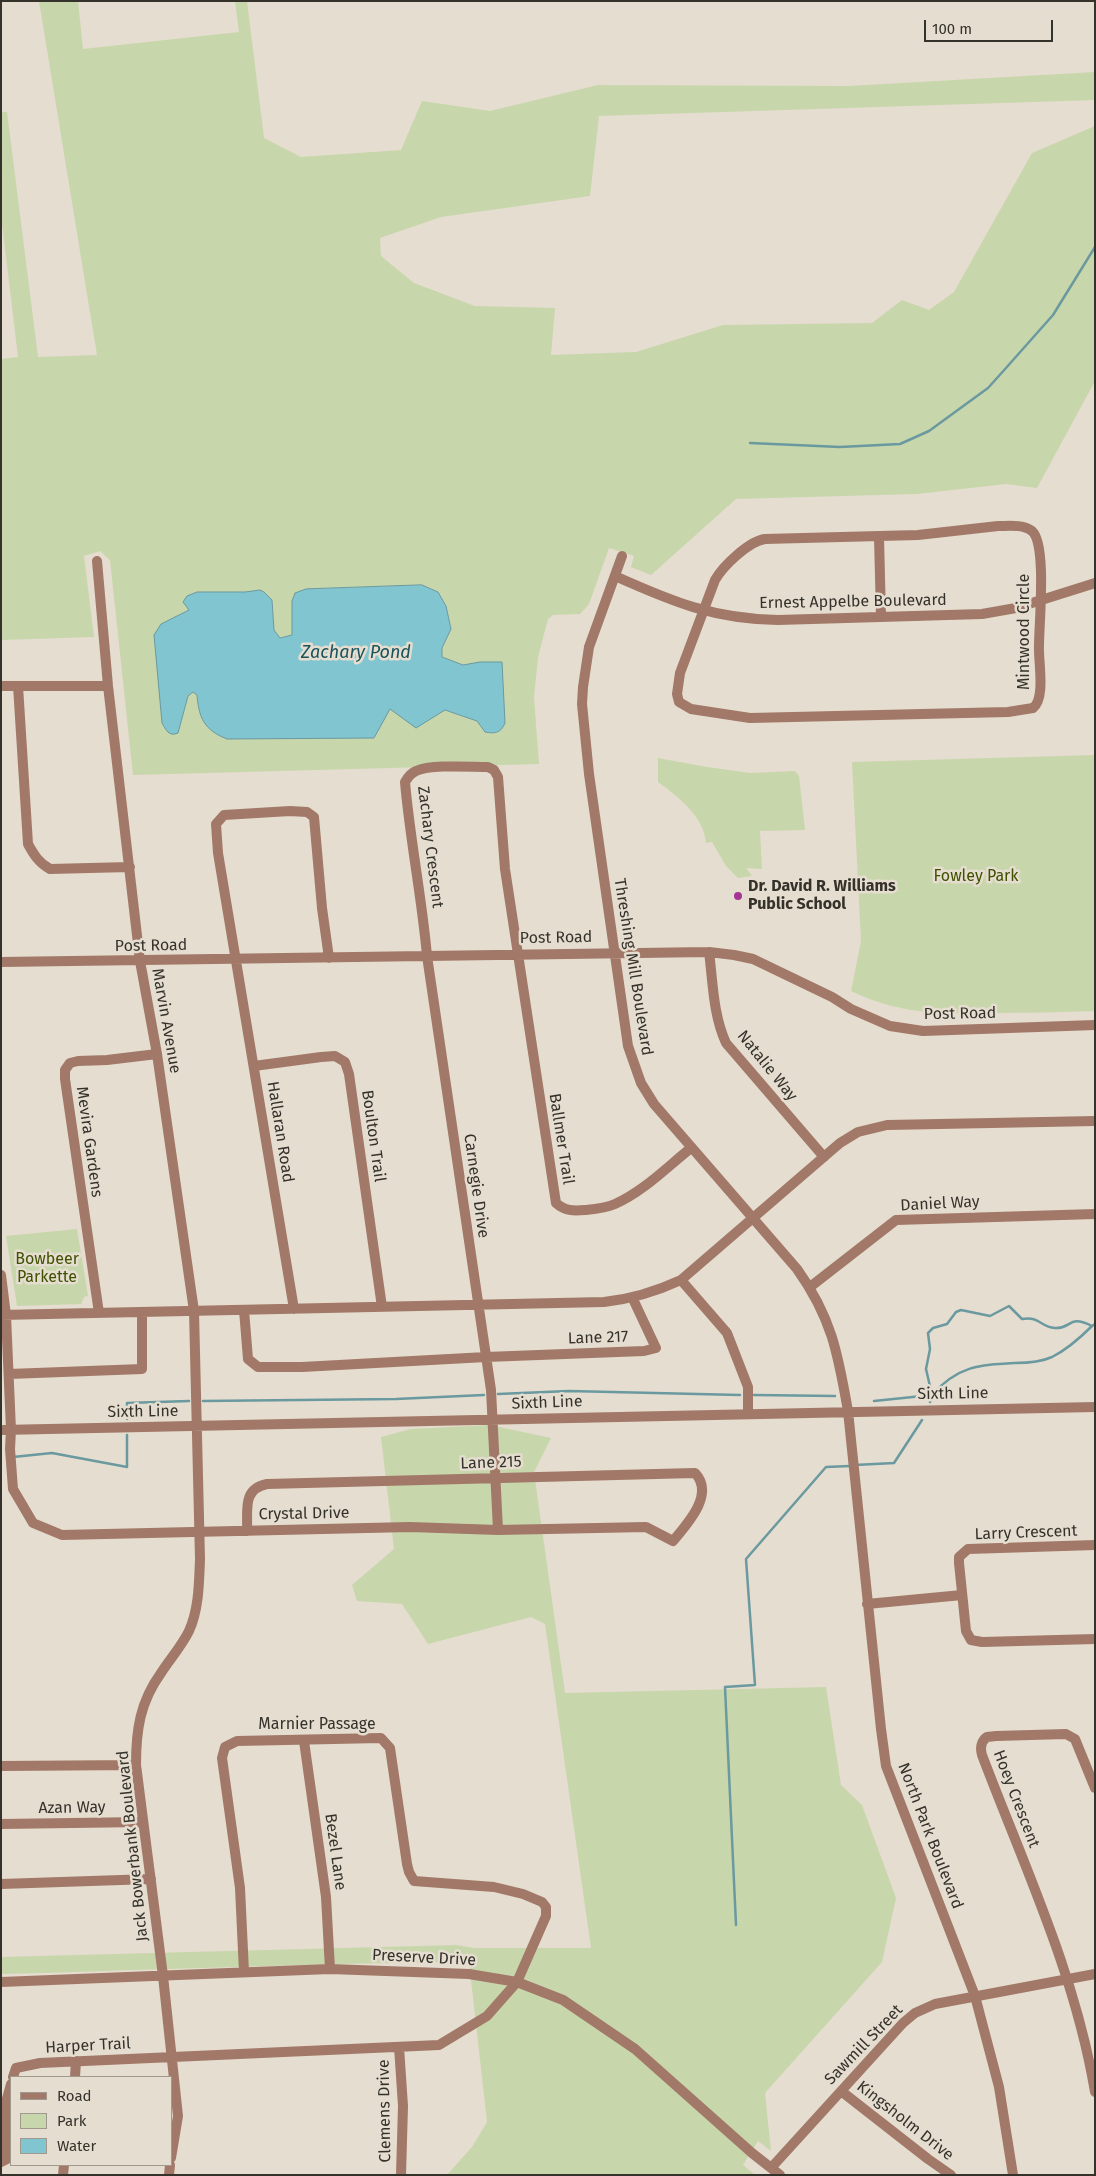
<!DOCTYPE html>
<html>
<head>
<meta charset="utf-8">
<style>
	body { margin:0 }
	#map { position:relative; width:1096px; height:2176px; overflow:hidden; background:#e5ddcf; font-family:"Fira Sans",sans-serif }
	canvas { display:block }
	.frame { position:absolute; inset:0; border:2px solid #35322c; pointer-events:none }
	.legend { position:absolute; left:10px; top:2076px; width:162px; height:90px; box-sizing:border-box; background:#e5ddcf; border:1px solid #9f998e; margin:0; padding:6px 9px; list-style:none; font-size:15px; color:#35322c }
	.legend li { display:flex; align-items:center; gap:10px; height:25px }
	.legend b { width:25px; border:1px solid #9f998e }
	.scale { position:absolute; left:924px; top:20px; width:129px; height:22px; box-sizing:border-box; border:2px solid #35322c; border-top:0; padding-left:6px; font-size:15px; line-height:18px; white-space:nowrap; color:#35322c; -webkit-text-stroke:4px #e5ddcf; paint-order:stroke }
</style>
</head>
<body>
<div id="map">
<canvas width="1096" height="2176"></canvas>
<div class="frame"></div>
<ul class="legend">
<li><b style="height:6px;background:#a27868"></b>Road</li>
<li><b style="height:14px;background:#c8d6ac"></b>Park</li>
<li><b style="height:14px;background:#81c5d0"></b>Water</li>
</ul>
<div class="scale">100 m</div>
</div>
<script>
const ctx = document.querySelector('canvas').getContext('2d');
ctx.lineJoin = 'round';
function fill(path, color) {
  ctx.fillStyle = color;
  ctx.fill(path, 'evenodd');
}
function trace(path, color, width, dash) {
  ctx.strokeStyle = color;
  ctx.lineWidth = width;
  ctx.lineCap = dash ? 'butt' : 'round';
  ctx.setLineDash(dash || []);
  ctx.stroke(path);
}
function label(font, color, halo, rows, align = 'center') {
  ctx.font = font + ' "Fira Sans",sans-serif';
  ctx.lineWidth = 5;
  ctx.setLineDash([]);
  ctx.textBaseline = 'middle';
  ctx.strokeStyle = halo;
  ctx.fillStyle = color;
  for (const [text, x, y, turn = 0] of rows) {
    ctx.save();
    ctx.translate(x, y);
    ctx.rotate((+turn || 0) * Math.PI / 180);
    ctx.textAlign = isNaN(turn) ? turn : align;
    if (halo) ctx.strokeText(text, 0, 0);
    ctx.fillText(text, 0, 0);
    ctx.restore();
  }
}
const green = new Path2D(`
	M 39,1 L 78,1 L 83,49 L 239,32 L 235,1 L 247,1 L 264,138 L 301,157 L 401,150 L 422,101 L 490,111 L 598,85 L 849,86 L 1095,72 L 1095,100 L 599,116 L 590,196 L 441,217 L 380,238 L 381,256 L 414,283 L 475,306 L 555,308 L 551,355 L 636,352 L 723,325 L 872,323 L 902,300 L 929,310 L 954,292 L 1032,153 L 1095,126 L 1095,381 L 1037,488 L 1006,484 L 917,494 L 736,499 L 651,575 L 631,567 L 634,556 L 609,548 L 589,604 L 580,614 L 553,615 L 548,619 L 538,657 L 534,698 L 539,764 L 133,775 L 110,560 L 100,551 L 84,556 L 94,637 L 1,640 L 1,359 L 18,357 L 1,215 L 1,112 L 7,112 L 38,357 L 97,355 ZM 422,585 L 438,592 L 446,606 L 451,629 L 442,648 L 442,657 L 463,665 L 475,664 L 498,733 L 485,732 L 477,721 L 444,710 L 390,709 L 218,735 C 202,725 199,712 197,695 L 193,692 L 188,696 L 179,730 L 161,624 L 189,610 L 187,606 L 193,593 L 245,592 L 260,590 L 264,592 L 272,600 L 274,630 L 280,638 L 292,635 L 292,601 L 306,589 Z
	M 1095,755 L 1095,1011 C 1062,1012 1029,1013 996,1013 C 942,1014 901,1015 851,991 L 861,941 L 852,762 Z
	M 658,758 L 707,767 L 750,773 L 795,771 L 799,776 L 805,830 L 760,831 L 762,869 L 746,868 L 752,876 L 738,878 L 726,866 L 712,842 L 706,843 C 704,816 678,797 658,782 Z
	M 77,1229 L 88,1296 L 84,1297 L 81,1304 L 17,1306 L 6,1236 Z
	M 490,1425 L 551,1438 L 534,1472 L 565,1693 L 826,1687 L 841,1785 L 862,1805 L 896,1898 L 882,1962 L 765,2093 L 771,2151 L 758,2141 L 743,2165 L 755,2175 L 447,2175 L 472,2147 L 487,2122 L 469,1962 C 313,1963 157,1970 1,1974 L 1,1957 L 456,1945 L 474,1948 L 591,1948 L 545,1624 L 531,1617 L 428,1644 L 402,1604 L 357,1601 L 352,1585 L 394,1549 L 381,1437 L 411,1429 Z`);
const water = new Path2D(`
	M 422,585 L 438,592 L 446,606 L 451,629 L 442,648 L 442,657 L 463,665 L 480,662 L 502,662 L 505,723 C 501,733 495,734 485,732 L 477,721 L 445,710 L 416,728 L 390,709 L 374,738 L 227,739 C 204,730 199,718 197,695 L 193,692 L 188,696 L 178,733 C 169,737 166,730 162,723 L 154,635 L 161,624 L 189,610 L 183,602 L 187,596 L 197,592 L 245,592 L 260,590 L 264,592 L 272,600 L 274,630 L 280,638 L 292,635 L 292,601 L 295,593 L 306,589 Z`);
const stream = new Path2D(`
	M 750,443 L 840,447 L 900,444 L 929,431 L 988,388 L 1006,368 L 1053,315 L 1095,247
	M 498,1394 L 569,1391 L 740,1395
	M 754,1395 L 835,1396
	M 203,1401 L 396,1399 L 484,1395
	M 874,1401 L 932,1395 C 958,1366 978,1365 1015,1363 C 1027,1363 1041,1362 1052,1357 C 1068,1349 1080,1338 1092,1326
	M 930,1402 L 932,1395 L 926,1369 L 930,1349 L 928,1333 L 933,1328 L 947,1324 L 956,1312 L 961,1310 L 990,1316 L 1009,1306 L 1022,1319 C 1040,1316 1040,1327 1055,1328 C 1072,1329 1068,1314 1092,1326 L 1095,1324
	M 127,1419 L 127,1403 L 189,1401
	M 13,1457 L 52,1453 L 127,1467 L 127,1435
	M 855,1465 L 894,1463 L 922,1420
	M 736,1925 L 725,1687 L 755,1685 L 746,1559 L 826,1467 L 850,1466`);
const minor = new Path2D(`
	M 998,526 C 1008,526 1023,524 1032,531 C 1047,544 1039,624 1039,645 C 1038,661 1046,698 1033,708 L 1008,712 L 750,718 L 691,709 L 679,702 L 677,694 L 680,673 L 715,580 C 723,566 749,541 765,539 L 918,535 Z
	M 879,537 L 881,617
	M 622,556 L 589,647 L 583,687 L 582,704 L 589,774 L 628,1046 L 641,1083 L 654,1104 L 797,1269 C 832,1318 838,1354 848,1411 L 881,1729 L 886,1766 L 975,1996 L 999,2087 L 1013,2175
	M 97,561 L 108,686 L 140,961 L 157,1054 L 194,1311 L 200,1559 C 199,1583 199,1609 189,1631 C 181,1647 170,1659 161,1673 C 140,1702 136,1730 136,1765 L 163,1976 L 178,2116 L 171,2158
	M 615,576 C 673,602 714,619 778,620 L 982,614 L 1016,608 L 1095,583
	M 1,686 L 108,686
	M 18,686 L 28,844 C 34,855 39,863 50,869 L 130,867
	M 709,952 C 713,982 713,1015 726,1043 L 824,1157
	M 1,962 L 709,952 L 734,955 L 753,959 L 832,997 L 851,1009 L 890,1026 L 923,1031 L 1095,1025
	M 254,1066 L 321,1057 L 335,1056 L 345,1062 L 349,1074 L 382,1307
	M 1,1275 L 6,1315 L 11,1430 L 10,1449 L 13,1489 L 33,1523 L 62,1535 L 410,1527 L 498,1530 L 646,1527 L 673,1541 C 688,1523 715,1494 695,1473 L 267,1484 C 242,1489 248,1510 247,1531
	M 681,1280 L 727,1333 L 748,1387 L 748,1413
	M 810,1287 L 896,1220 L 1095,1214
	M 294,1309 L 218,853 L 216,824 L 224,815 L 290,811 L 307,812 L 314,817 L 322,908 L 329,958
	M 244,1310 L 248,1359 L 258,1367 L 302,1367 L 486,1357 L 644,1351 L 656,1348 L 633,1299
	M 99,1313 L 65,1079 L 65,1070 L 70,1063 L 78,1061 L 107,1060 L 157,1054
	M 1,1315 L 604,1302 C 632,1299 655,1292 681,1280 L 840,1143 L 858,1132 L 887,1125 L 1095,1121
	M 9,1374 L 142,1369 L 142,1312
	M 1,1430 L 1095,1407
	M 498,1530 L 491,1390 L 427,956 C 422,898 410,840 405,782 C 408,777 411,773 416,771 C 432,764 470,767 488,767 L 494,770 L 498,777 L 505,869 L 556,1203 C 565,1211 573,1211 585,1210 C 595,1209 606,1208 615,1204 C 644,1191 667,1167 691,1148
	M 1095,1545 L 968,1549 L 959,1557 L 959,1563 L 966,1631 L 971,1640 L 982,1642 L 1095,1639
	M 867,1604 L 962,1595
	M 304,1741 L 326,1897 L 330,1969
	M 1,1766 L 136,1765
	M 1095,1788 L 1075,1739 L 1066,1734 L 996,1736 L 987,1737 C 981,1741 980,1748 982,1755 C 1024,1866 1075,1973 1095,2092
	M 1,1824 L 143,1822
	M 1,1884 L 151,1879
	M 1,1982 L 330,1969 L 469,1974 L 517,1982 L 563,2000 L 635,2049 L 752,2153 L 780,2175
	M 399,2047 L 403,2106 L 401,2175
	M 13,2077 L 16,2068 L 40,2063 L 439,2045 L 487,2016 L 517,1982 L 546,1916 L 546,1907 L 542,1902 L 523,1894 L 494,1887 L 414,1881 L 409,1872 L 407,1864 L 390,1748 L 381,1738 L 237,1741 L 225,1747 L 222,1758 L 240,1888 L 244,1972
	M 75,2077 L 76,2061
	M 841,2091 L 928,2159 L 951,2175
	M 1,2162 L 7,2159 L 6,2102 L 11,2084
	M 771,2168 L 903,2023 L 915,2013 L 935,2004 L 1095,1974
	M 63,2175 L 64,2165
	M 169,2175 L 170,2165`);
const markers = [
	[738,896,5,"#a33594"]
];
const streetNames = [
	["Ernest Appelbe Boulevard",853,602,-1],
	["Mintwood Circle",1025,632,-90],
	["Zachary Crescent",430,847,83],
	["Post Road",556,938,-1],
	["Post Road",151,946,-1],
	["Threshing Mill Boulevard",633,967,81],
	["Post Road",960,1014,-1],
	["Marvin Avenue",166,1021,80],
	["Natalie Way",767,1066,51],
	["Hallaran Road",280,1132,81],
	["Boulton Trail",373,1136,82],
	["Ballmer Trail",561,1139,81],
	["Mevira Gardens",89,1142,82],
	["Carnegie Drive",476,1186,82],
	["Daniel Way",940,1204,-3],
	["Lane 217",598,1338,-2],
	["Sixth Line",953,1394,-1],
	["Sixth Line",547,1403,-2],
	["Sixth Line",143,1412,-1],
	["Lane 215",491,1463,-2],
	["Crystal Drive",304,1514,-1],
	["Larry Crescent",1026,1533,-2],
	["Marnier Passage",317,1725],
	["Hoey Crescent",1016,1799,69],
	["Azan Way",72,1808,-1],
	["North Park Boulevard",930,1836,69],
	["Jack Bowerbank Boulevard",133,1846,-96],
	["Bezel Lane",335,1852,82],
	["Preserve Drive",424,1958,3],
	["Sawmill Street",864,2045,-46],
	["Harper Trail",88,2046,-3],
	["Clemens Drive",385,2111,-91],
	["Kingsholm Drive",905,2121,38]
];
const parkNames = [
	["Fowley Park",976,877],
	["Bowbeer",47,1260],
	["Parkette",47,1278]
];
const poiNames = [
	["Dr. David R. Williams",748,887],
	["Public School",748,905]
];
const waterNames = [
	["Zachary Pond",356,653]
];
fill(green, '#c8d6ac');
fill(water, '#81c5d0');
trace(water, '#6a999f', 1);
trace(stream, '#6a999f', 2.5);
trace(minor, '#a27868', 10);
for (const [x, y, r, color] of markers) {
  const dot = new Path2D();
  dot.arc(x, y, r, 0, 2 * Math.PI);
  ctx.fillStyle = color;
  ctx.fill(dot);
  trace(dot, '#e5ddcf', 2);
}
label('16px', '#35322c', '#e5ddcf', streetNames);
label('16px', '#405100', '#e5ddcf', parkNames);
label('bold 16px', '#35322c', '#e5ddcf', poiNames, 'left');
label('italic 18px', '#19545c', '#e5ddcf', waterNames);
</script>
</body>
</html>
